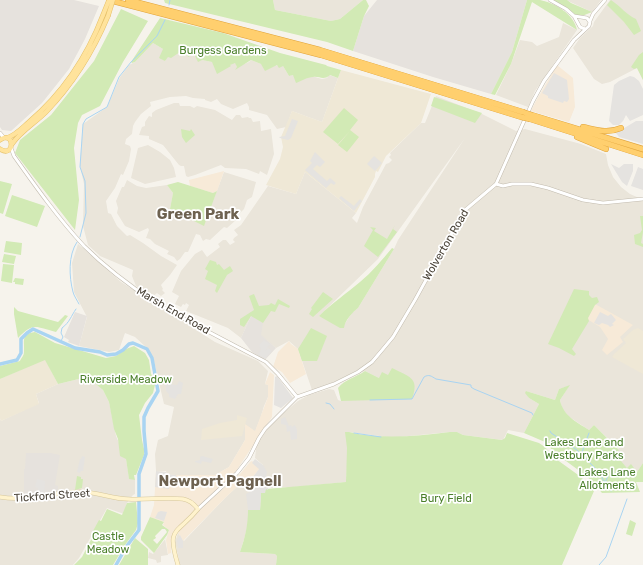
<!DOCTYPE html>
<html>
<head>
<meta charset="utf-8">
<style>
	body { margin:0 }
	canvas { display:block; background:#f6f3ec }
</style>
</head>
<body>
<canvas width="643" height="565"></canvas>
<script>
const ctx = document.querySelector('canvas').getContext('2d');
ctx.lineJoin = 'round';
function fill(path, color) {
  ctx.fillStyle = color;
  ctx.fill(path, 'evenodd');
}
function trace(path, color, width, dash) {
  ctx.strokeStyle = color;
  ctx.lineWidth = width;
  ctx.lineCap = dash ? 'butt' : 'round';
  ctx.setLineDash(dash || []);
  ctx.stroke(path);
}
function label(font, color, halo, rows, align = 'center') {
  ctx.font = font + ' Rubik,sans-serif';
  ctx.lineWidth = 3.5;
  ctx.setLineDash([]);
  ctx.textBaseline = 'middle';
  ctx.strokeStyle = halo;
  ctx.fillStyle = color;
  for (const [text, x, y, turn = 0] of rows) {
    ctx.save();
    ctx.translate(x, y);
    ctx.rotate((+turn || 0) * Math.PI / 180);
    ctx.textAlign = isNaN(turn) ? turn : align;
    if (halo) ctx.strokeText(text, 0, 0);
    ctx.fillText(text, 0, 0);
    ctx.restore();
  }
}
const residential = new Path2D(`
	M 273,0 L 363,0 L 340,19 L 331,21 L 275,10 Z
	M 566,0 L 601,0 L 592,12 Z
	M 610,0 L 643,0 L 643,80 L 637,68 L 610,82 L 602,84 L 594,79 L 573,48 L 580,38 L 593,26 L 594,22 Z
	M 563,23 L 577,30 L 535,91 L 528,107 L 496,95 L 511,64 L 520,40 L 532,42 L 537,46 L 559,37 Z
	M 153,43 L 163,49 L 165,61 L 168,56 L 180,52 L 187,54 L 194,54 L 202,60 L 212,62 L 230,65 L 235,62 L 237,67 L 249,62 L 251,60 L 261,64 L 283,66 L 289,76 L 292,75 L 315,77 L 322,79 L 327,78 L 329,75 L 338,78 L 322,122 L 292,111 L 286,127 L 277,129 L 267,115 L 249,110 L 249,107 L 247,103 L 233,109 L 221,104 L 217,99 L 211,102 L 205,100 L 205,99 L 193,98 L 186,96 L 170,97 L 150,102 L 151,106 L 141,114 L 135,122 L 133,126 L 132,134 L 126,139 L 125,144 L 130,146 L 131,149 L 129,161 L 123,175 L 121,174 L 115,188 L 106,201 L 108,213 L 111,214 L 117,226 L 127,236 L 130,235 L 143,243 L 161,256 L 177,265 L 170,275 L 161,285 L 163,289 L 162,290 L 165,293 L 161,296 L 157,293 L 152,297 L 136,286 L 132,276 L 133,270 L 100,256 L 88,245 L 83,226 L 84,184 L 80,166 L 83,124 L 107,107 L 120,77 L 129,65 L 135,62 Z
	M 436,96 L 482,114 L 516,131 L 525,129 L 581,144 L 606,154 L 608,165 L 613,177 L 621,187 L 630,194 L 639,198 L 643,197 L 643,463 L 637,472 L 627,468 L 614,454 L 619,449 L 594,425 L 589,430 L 568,416 L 562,408 L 560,400 L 569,386 L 559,389 L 555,400 L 526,391 L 529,398 L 539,404 L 524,433 L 508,430 L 503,440 L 463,435 L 457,432 L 450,432 L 399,437 L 387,437 L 349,432 L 346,482 L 294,487 L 266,488 L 265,493 L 261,493 L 260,510 L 248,510 L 248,522 L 245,536 L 240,552 L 275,554 L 277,556 L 276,565 L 180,565 L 175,542 L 178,533 L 184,541 L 226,497 L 239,485 L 250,480 L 263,465 L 255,458 L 256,449 L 259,440 L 267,429 L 275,420 L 298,401 L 309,395 L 329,389 L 334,390 L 338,400 L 341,401 L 388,375 L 379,378 L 365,371 L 312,390 L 298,349 L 289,341 L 276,348 L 260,335 L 251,316 L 241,338 L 228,328 L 186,311 L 189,305 L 186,303 L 185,305 L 183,304 L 181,307 L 175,304 L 179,296 L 172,292 L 181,271 L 195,254 L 202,250 L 207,257 L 220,247 L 218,244 L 223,240 L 226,240 L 230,245 L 235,242 L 233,240 L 234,238 L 238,235 L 234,230 L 241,225 L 268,186 L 296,194 L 305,172 L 356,213 L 352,218 L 357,223 L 363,207 L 386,164 L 389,163 L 392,160 L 389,157 L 391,155 L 390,153 L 421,123 L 425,123 ZM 465,138 L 398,240 L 394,249 L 358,308 L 352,313 L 344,325 L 319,316 L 378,259 Z
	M 174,103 L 179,103 L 180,106 L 190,106 L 194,108 L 197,106 L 215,110 L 232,120 L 236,115 L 240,115 L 242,118 L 248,117 L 249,118 L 251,118 L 253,122 L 260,121 L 261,131 L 271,129 L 274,154 L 267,175 L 260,171 L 259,174 L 246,169 L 225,168 L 221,165 L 195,175 L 188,177 L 186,176 L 184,166 L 181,166 L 179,165 L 163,145 L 149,139 L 149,136 L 139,135 L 142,127 L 145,126 L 145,122 L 149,116 L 152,117 L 152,113 L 156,110 Z
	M 148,145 L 160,152 L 170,160 L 174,168 L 176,177 L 145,184 L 131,178 L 138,148 Z
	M 224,172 L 256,182 L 252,197 L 247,200 L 244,209 L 239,214 L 236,220 L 227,228 L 224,227 L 210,240 L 206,239 L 203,241 L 200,235 L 196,234 L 188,252 L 185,252 L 180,259 L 177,261 L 174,257 L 167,254 L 169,251 L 155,244 L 150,239 L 146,238 L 149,230 L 148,228 L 139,232 L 125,226 L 117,213 L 118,208 L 116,201 L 122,187 L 124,187 L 127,180 L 137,186 L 146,188 L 167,185 L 173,193 L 170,209 L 204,225 Z
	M 78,244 L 121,282 L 215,342 L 258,361 L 268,371 L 265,384 L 268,385 L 268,397 L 264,406 L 261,416 L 255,432 L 245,425 L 245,440 L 229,467 L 215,475 L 174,475 L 167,474 L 166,471 L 156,471 L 155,454 L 158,440 L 168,436 L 174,407 L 164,404 L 153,357 L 147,348 L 135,337 L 125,333 L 119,350 L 109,352 L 79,346 L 87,317 L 74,292 L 72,263 Z
	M 87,377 L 103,390 L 109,402 L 116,436 L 126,459 L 129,478 L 135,480 L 135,494 L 133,495 L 127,503 L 124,514 L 107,508 L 79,558 L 73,565 L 0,565 L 0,418 L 1,421 L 39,403 L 36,394 L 58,384 Z
	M 167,537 L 165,539 L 168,555 L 161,556 L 161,562 L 157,563 L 156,560 L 148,558 L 149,552 L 153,554 Z`);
const commercial = new Path2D(`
	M 557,65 L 573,78 L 575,107 L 569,122 L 531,111 L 536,101 Z
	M 224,171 L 217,191 L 213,193 L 190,186 L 189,180 Z
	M 595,304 L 633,325 L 620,337 L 623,342 L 607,355 L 602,350 L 608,339 L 600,327 L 587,319 Z
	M 289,341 L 291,344 L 298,349 L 306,374 L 290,383 L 282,372 L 273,367 L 278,352 Z
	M 270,372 L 274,375 L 272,417 L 236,471 L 200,505 L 174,532 L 171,540 L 171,553 L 168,554 L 166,540 L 169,530 L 163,525 L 164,522 L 150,517 L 154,505 L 156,471 L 166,472 L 167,474 L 176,475 L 215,475 L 229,467 L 245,440 L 245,424 L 255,431 L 268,397 L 268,385 L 265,384 Z
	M 252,461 L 260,468 L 250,480 L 239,485 L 226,497 L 183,541 L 178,533 L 180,529 L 204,506 L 240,474 L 250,462 Z`);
const industrial = new Path2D(`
	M 0,0 L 74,0 L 99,6 L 85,39 L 69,69 L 42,103 L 11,131 L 2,130 L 0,127 Z
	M 377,0 L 527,0 L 512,52 L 491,94 L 433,77 L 353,51 L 364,16 Z
	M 75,312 L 87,316 L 79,346 L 68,342 L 69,340 L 64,337 Z
	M 251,316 L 263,323 L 261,335 L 276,348 L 265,360 L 252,352 L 241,338 Z
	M 26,453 L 50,453 L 60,455 L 55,485 L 58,486 L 58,492 L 24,497 L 24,469 L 25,469 Z`);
const education = new Path2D(`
	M 341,70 L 431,94 L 421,123 L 386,156 L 378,172 L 376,171 L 375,174 L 375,177 L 356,213 L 305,172 L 296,194 L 266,185 L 280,159 L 283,147 L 281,137 L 292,111 L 322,122 Z
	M 638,328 L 643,331 L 643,374 L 612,357 L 614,354 L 626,343 L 623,339 L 633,330 Z
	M 45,359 L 58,384 L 36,394 L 39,404 L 1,421 L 0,418 L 0,379 Z
	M 237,415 L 247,418 L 242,436 L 201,440 L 202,429 L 220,423 L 237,420 Z`);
const green = new Path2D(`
	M 164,0 L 273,0 L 275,10 L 331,21 L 340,19 L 363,0 L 366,0 L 369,6 L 364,16 L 353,51 L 327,42 L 165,3 Z
	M 527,0 C 531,0 536,0 540,0 C 555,3 574,14 577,30 L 532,2 L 511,64 L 495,95 L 491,94 L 512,52 Z
	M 550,0 L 567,0 L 571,3 L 592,12 L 582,16 L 576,15 Z
	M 611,0 C 620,6 628,16 636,19 L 641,31 L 634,35 L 624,22 L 607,5 Z
	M 121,9 L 148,21 L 123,62 L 100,106 L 82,115 L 78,123 L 74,148 L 79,200 L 75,230 L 15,153 L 20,140 L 51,115 L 94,61 Z
	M 160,18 L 223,33 L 280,53 L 326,65 L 327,66 L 341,70 L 338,78 L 330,75 C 323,81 320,76 313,77 C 308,77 301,81 296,83 L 293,75 L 289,76 L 283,66 L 279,68 L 277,65 L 265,71 L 261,64 L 251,60 L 235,70 L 237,67 L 235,63 L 230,65 L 231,66 L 217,74 L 212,62 L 202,60 L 198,62 L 194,54 L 188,57 L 187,54 L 183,56 L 180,52 L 171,58 L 168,57 L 165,61 L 159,58 L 163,49 L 153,43 L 135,62 L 132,63 L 131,62 Z
	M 643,52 L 643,80 L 637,68 L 634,69 L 631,67 L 639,55 Z
	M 434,97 L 482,113 L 475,123 L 431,106 Z
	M 344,108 L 358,120 L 350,130 L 359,137 L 347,152 L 338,145 L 350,131 L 338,144 L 323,132 Z
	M 181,129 L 190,131 L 191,129 L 195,135 L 186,143 L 182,137 Z
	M 0,181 L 12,184 L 3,214 L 0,213 Z
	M 178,182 L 213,193 L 217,191 L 204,226 L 170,209 L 173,193 L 167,185 Z
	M 12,195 L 45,206 L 37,227 L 5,216 Z
	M 640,216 L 643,216 L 643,232 L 641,243 L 643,244 L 643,247 L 635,244 L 634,235 L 640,233 L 642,230 Z
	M 395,225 L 393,229 L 397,232 L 378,257 L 364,246 L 373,230 L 370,227 L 376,228 L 374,231 L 387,239 Z
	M 6,241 L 22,243 L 21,255 L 4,252 Z
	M 392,248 L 394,249 L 358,308 C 352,313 345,320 344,328 L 340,328 L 319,316 C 332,303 346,294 360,282 C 372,272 382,260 392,248 Z
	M 4,254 L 16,256 L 14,264 L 2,262 Z
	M 210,260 L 216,262 L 217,265 L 219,264 L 224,270 L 230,266 L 233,271 L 227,275 L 217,293 L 215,291 L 217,285 L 205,279 L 208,271 L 205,269 Z
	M 3,264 L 14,265 L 12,283 L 1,281 Z
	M 15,278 L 24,279 L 23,285 L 15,284 L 15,282 L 13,282 Z
	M 574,289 L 589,291 L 589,295 L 592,298 L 597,297 L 599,302 L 595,305 L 588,318 L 589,321 L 572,349 L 576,354 L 574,356 L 559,348 L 548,344 Z
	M 323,292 L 333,299 L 313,317 L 309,314 L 312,309 L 311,308 Z
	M 254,294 L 259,306 L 269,305 L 271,303 L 275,305 L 278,299 L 290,306 L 289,308 L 279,304 L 275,312 L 271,311 L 263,323 L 251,316 L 244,327 L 240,325 L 240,319 L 254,310 L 249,296 Z
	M 14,307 L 18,311 L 58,322 L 65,315 L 68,316 L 56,332 C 35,327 34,322 18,338 L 14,314 Z
	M 311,328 L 327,336 L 317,361 L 302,361 L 298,349 Z
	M 35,332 L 55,343 L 106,358 L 116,356 L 126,349 L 134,346 L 145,353 L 149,360 L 151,374 L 154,378 L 155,385 L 153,393 L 145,403 L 139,415 L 142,440 L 144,449 L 144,455 L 136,475 L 134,475 L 135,480 L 129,479 L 126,459 L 120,456 L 118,439 L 114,429 L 109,402 L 103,390 L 87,377 L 58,384 L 45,360 L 0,379 L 0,366 L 20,361 C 21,358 24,356 24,352 C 25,341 20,334 35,332 Z
	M 392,368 C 409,377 420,377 412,399 L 341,401 L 338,388 C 344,380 356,377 365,371 L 379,378 L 382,372 L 388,375 Z
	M 570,385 L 560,400 C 563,416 577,422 589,430 L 594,425 L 619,450 L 615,454 L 627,468 L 631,464 L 637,472 L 643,463 L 643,482 L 636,482 L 640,492 L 602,493 L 591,480 L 581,472 L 555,453 L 545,442 L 524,433 L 539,404 L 529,398 L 525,393 L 526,391 L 555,400 L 559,389 Z
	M 345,432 L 349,432 C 383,440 416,436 450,432 L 457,432 L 463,435 L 502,440 L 505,438 L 507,433 L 539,443 L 545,447 L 556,459 L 581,477 L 594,491 L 562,565 L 276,565 L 277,556 L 275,554 L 240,552 C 245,538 248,525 248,510 L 260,510 L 261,493 L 266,489 L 346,482 L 347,448 Z
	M 77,476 L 81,477 L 81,479 L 83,479 L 82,488 L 75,490 Z
	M 136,502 L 138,523 L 136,530 L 125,545 L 113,565 L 74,565 L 82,557 L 95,532 L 93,531 L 99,520 L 101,521 L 107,509 L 122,515 L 127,503 Z
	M 150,517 L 164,522 L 162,525 L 169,530 L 167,535 L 154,553 L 141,540 L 141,537 ZM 162,529 L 165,529 L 167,532 L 157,544 L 153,540 L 156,538 L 155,536 Z
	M 630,520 L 636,523 L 632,536 L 626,534 Z
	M 135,538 L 148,549 L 148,565 L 119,565 Z`);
const parking = new Path2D(`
	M 554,73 L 567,80 L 569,99 L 567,102 L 564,101 L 563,103 L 548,98 L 548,96 L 542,93 Z
	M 630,76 L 634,77 L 639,81 L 643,89 L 643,115 L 630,121 L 626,115 L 623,121 L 619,125 L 613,125 L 609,121 L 614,85 L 619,81 Z
	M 292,119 L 298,121 L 291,138 L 288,140 L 280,138 L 279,137 L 285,136 Z
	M 636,121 L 643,121 L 643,144 L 619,137 L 616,133 Z
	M 315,152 L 325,162 L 320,167 L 317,165 L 313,169 L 327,181 L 330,178 L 336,183 L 334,185 L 331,183 L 326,188 L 305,170 L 312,163 L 310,161 Z
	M 374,156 L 382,163 L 375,171 L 367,164 Z
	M 611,164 L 619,168 L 624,164 L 633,164 L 633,171 L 627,186 L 622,182 Z
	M 638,167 L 643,169 L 643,190 L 631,186 Z
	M 341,196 L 354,206 L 360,199 L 362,201 L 354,211 L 339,198 Z
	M 600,312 L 608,316 L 611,314 L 616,320 L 612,324 L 614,325 L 610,327 L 608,325 L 602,323 L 599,325 L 594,323 Z
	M 264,340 L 270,344 L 265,351 L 268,348 L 272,351 L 265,359 L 258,354 L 261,350 L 259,345 Z
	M 277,376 L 293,398 L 281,408 L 274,405 L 275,377 Z
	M 179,381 L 183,383 L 181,394 L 178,394 L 175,399 L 169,397 L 169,394 L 166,391 L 166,384 L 177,385 Z
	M 285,417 L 289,426 L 291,425 L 292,427 L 295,425 L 297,430 L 297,439 L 291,440 L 290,431 L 287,432 L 286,425 L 281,424 L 281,419 Z
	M 82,456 L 85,457 L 83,471 L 81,471 L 80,473 L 77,472 L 80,459 L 81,459 Z
	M 202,456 L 213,459 L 211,463 L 202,461 L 201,464 L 195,462 L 195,461 L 200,460 L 200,457 Z
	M 255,459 L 263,465 L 267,472 L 264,487 L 268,488 L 268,490 L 266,489 L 265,493 L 261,493 L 260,510 L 248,510 L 246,494 L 254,490 L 253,477 L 259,469 L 252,463 Z
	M 156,471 L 166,472 L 167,474 L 176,475 L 177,482 L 170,481 L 169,489 L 155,487 Z
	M 37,479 L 45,481 L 44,494 L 38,494 L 38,488 L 35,487 Z
	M 161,511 L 167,512 L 164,521 L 155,518 L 158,512 Z
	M 180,535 L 183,541 L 183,548 L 178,548 L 177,540 Z`);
const stream = new Path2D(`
	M 169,5 L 170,0
	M 80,237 L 86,213 L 85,181 L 80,167 L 83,124 L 86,119 L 107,107 L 119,77 L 131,62 L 157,36 L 165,20
	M 77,242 C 68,255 69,277 73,292 C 74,296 77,300 79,304
	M 61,341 L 63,337 L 61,333 L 62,328 C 70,322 71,316 76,309
	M 370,400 L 412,399 L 424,377 C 429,374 431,376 436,379 L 471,385 L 471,387 L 474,389 L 532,413 L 533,415
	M 326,403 L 330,404 L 334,409
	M 550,431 L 551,433 L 577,450 L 596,469 L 611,491
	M 354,433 L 381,437
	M 581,455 L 589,433
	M 605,483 L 608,476
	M 599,565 L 606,557 L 627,499`);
const river = new Path2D(`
	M 0,364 L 17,360 L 21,353 L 21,339 L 27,333 L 33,329 L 75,348 L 100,352 L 107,355 L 116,354 L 123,350 L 129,344 L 133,343 L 147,349 L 152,358 L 158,391 L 148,408 L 144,417 L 144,431 L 146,454 L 139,474 L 139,530 L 126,547 L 116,565`);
const tertiary = new Path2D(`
	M 550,0 L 566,9 L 574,16 L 580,27 L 585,29
	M 590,21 L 593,14 L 605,0
	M 0,133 L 4,138
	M 11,148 L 14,156 C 36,187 58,218 84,246 C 106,268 130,286 156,303 L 161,305 L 169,311 L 266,362 L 278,374 L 297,397
	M 496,184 L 503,186 L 512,184 L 531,184 L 548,188 L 583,200 L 603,203 L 643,199
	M 198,509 L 237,473 L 249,458 L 259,438 L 265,429 L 297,397 L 334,384 L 358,372 L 372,362 L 383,349 L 393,337 L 415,300 L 464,211 L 496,184 L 533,101 L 544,81 L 574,40 L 589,26 L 590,22 L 587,18 L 574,16`);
const secondary = new Path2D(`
	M 0,497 C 28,502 54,491 82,492 C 98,492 112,499 128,499 C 146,500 165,497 183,499 C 190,500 194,504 198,509 C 177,535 166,526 178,565`);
const primary = new Path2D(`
	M 7,138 C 16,135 22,128 29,122 C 63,93 87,57 103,15
	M 0,140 C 15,129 15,159 0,149
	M 12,144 C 21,131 35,123 46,112 C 73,84 93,52 108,16`);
const motorway = new Path2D(`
	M 109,0 L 321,55 L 521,117
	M 128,0 L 320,50 L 523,112
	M 532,115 L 643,149
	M 530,119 L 643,155
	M 583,127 C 597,130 607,134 621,128
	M 577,137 L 606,149`);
const primaryBridge = new Path2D(`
	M 103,15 L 109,0
	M 108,16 L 113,0`);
const motorwayBridge = new Path2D(`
	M 523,112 L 532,115
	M 521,117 L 530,119`);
const parkNames = [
	["Burgess Gardens",223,51],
	["Riverside Meadow",126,380],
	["Lakes Lane and",584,443],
	["Westbury Parks",584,456],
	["Lakes Lane",607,473],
	["Allotments",607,486],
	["Bury Field",446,499],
	["Castle",108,537],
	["Meadow",108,550]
];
const streetNames = [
	["Wolverton Road",446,245,-60],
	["Marsh End Road",173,311,30],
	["Tickford Street",52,496,-4]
];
const districtNames = [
	["Green Park",198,215],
	["Newport Pagnell",220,482]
];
fill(residential, '#eae5da');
fill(commercial, '#f7ead8');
fill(industrial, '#e6e2dd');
fill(education, '#efe8d6');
fill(green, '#d2eab5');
fill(parking, '#e5e3e0');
trace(stream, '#a9d4f2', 1);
trace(river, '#a9d4f2', 3.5);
trace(tertiary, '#c2bbae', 4);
trace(secondary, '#d6c79b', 4.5);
trace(primary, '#e6c16a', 5);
trace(motorway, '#e0a43c', 6);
trace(tertiary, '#fff', 3);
trace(secondary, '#fff3cd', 3.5);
trace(primary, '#ffe39c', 4);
trace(motorway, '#ffcf6e', 5);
trace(primaryBridge, '#e6c16a', 5, []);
trace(motorwayBridge, '#e0a43c', 6, []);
trace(primaryBridge, '#ffe39c', 4);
trace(motorwayBridge, '#ffcf6e', 5);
label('11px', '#4a7f2a', '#fff', parkNames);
label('11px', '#4b4439', '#fff', streetNames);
label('bold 15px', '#6e6250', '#fff', districtNames);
</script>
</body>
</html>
